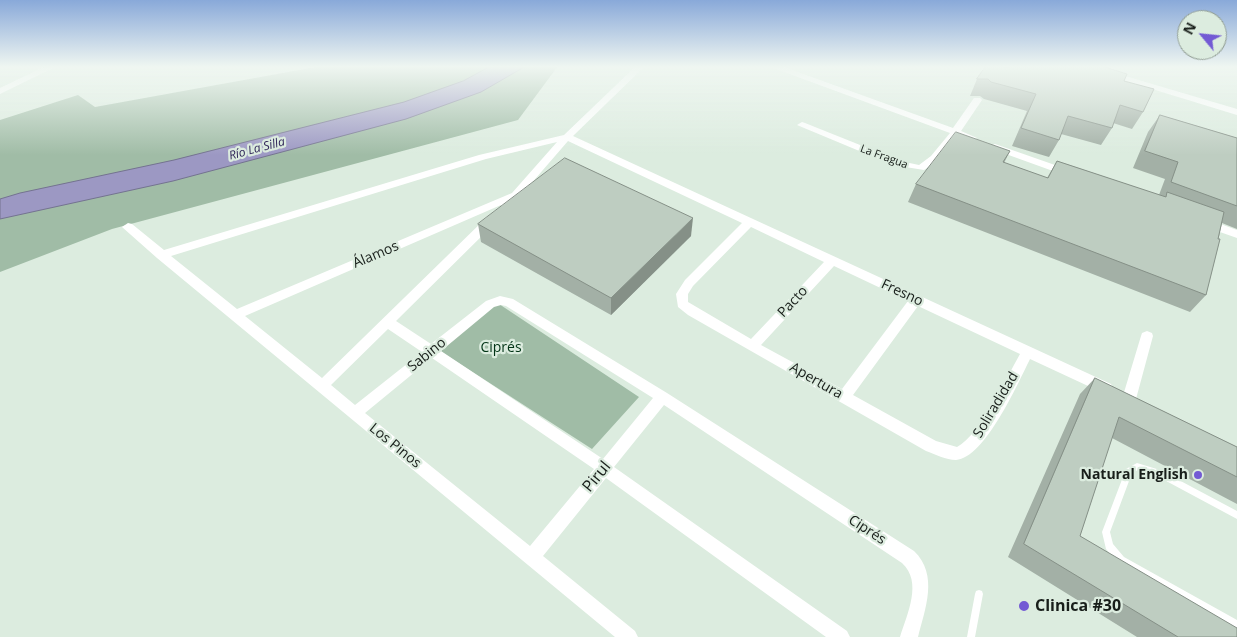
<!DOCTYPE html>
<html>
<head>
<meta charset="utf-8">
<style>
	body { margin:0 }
	#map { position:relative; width:1237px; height:637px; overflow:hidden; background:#dcecdf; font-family:"Open Sans",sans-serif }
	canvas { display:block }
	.north { position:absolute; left:1177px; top:10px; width:50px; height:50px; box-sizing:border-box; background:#dcecdf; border:1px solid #8e9a90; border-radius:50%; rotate:298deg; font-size:14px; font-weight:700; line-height:20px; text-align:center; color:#181e1a }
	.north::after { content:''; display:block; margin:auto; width:18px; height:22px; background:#735ad4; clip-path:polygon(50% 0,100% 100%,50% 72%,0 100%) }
</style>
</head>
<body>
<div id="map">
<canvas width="1237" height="637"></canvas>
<div class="north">N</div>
</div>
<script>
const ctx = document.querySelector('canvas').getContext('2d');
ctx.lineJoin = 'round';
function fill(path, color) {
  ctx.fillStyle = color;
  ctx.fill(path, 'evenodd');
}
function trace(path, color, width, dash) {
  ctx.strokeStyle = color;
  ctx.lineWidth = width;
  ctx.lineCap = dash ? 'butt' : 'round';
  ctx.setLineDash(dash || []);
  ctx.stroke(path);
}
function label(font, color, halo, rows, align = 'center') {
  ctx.font = font + ' "Open Sans",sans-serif';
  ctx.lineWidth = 4.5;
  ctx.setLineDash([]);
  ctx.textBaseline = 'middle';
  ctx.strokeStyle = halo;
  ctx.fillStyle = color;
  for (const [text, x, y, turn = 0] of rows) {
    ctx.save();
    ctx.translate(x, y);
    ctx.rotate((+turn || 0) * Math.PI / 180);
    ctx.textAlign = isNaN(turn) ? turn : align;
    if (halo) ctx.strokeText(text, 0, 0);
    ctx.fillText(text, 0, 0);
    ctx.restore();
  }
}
const green = new Path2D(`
	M 321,66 L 558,66 L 518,120 L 112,229 L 0,272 L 0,120 L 78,95 L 95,107 Z
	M 496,302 L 639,397 L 592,449 L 440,351 Z`);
const water = new Path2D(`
	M 491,66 L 526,66 L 481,92 L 406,119 L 173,181 L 0,219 L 0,199 L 20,193 L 174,160 L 404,102 L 463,81 Z`);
const lane = new Path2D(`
	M 1137,463 L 1160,470 L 1237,511 L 1237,519 L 1155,475 L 1138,470 L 1132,473 L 1110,532 L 1113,544 L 1124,557 L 1237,620 L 1237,629 L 1118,563 L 1106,549 L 1102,532 L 1126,469 Z
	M 979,590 L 982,591 L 983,594 L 975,637 L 967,637 L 975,594 L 976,591 Z`);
const street = new Path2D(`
	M 46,66 L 57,66 L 0,94 L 0,88 Z
	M 636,66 L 645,66 L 573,136 L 1111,384 L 1113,388 L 1111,392 L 1106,394 L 1101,392 L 1030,359 C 1018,383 985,458 956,460 C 946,460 935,454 926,451 L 688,315 L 678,307 L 676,294 L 685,280 L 742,223 L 568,141 L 510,208 L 502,208 L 501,205 L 245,316 L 322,378 L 487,217 L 495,217 L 496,220 L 495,223 L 396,321 L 431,344 L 486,301 L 500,296 L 513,299 L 667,393 L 914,551 C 939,575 925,609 918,637 L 900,637 C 907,614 923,582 902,563 L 664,405 L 614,467 L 847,631 L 850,637 L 826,637 L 606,478 L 543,556 L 635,631 L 638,637 L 615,637 L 157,258 L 122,227 L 128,223 L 132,224 L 164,250 L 479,155 L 564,135 ZM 557,142 L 512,193 L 237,309 L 171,256 L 486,159 ZM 751,227 L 824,262 L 751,339 L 688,302 L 688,294 L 693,286 ZM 834,266 L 908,301 L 842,389 L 761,345 ZM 501,305 L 506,306 L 653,398 L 603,459 L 441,351 L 494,307 ZM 918,306 L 1020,354 C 1007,377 980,435 957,447 L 936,441 L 853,395 ZM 388,329 L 422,352 L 355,405 L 331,385 ZM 432,358 L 594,469 L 530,546 L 365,413 Z
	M 768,66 L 781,66 L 953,128 L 974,98 L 980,98 L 982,100 L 961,131 L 977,138 L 972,141 L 957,136 L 938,160 L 924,170 L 893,165 L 797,125 L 802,122 L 805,123 L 900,161 L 919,165 L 931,156 L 950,133 Z
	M 1077,66 L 1091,66 L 1237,109 L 1237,115 Z
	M 995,144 L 1072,171 L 1073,173 L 1072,175 L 1064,175 L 992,149 L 992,145 Z
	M 1204,218 L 1237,230 L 1237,238 L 1200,225 L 1199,222 Z
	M 1147,331 L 1152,333 L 1153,336 L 1136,399 L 1134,403 L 1129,405 L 1124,403 L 1122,399 L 1141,336 L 1142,333 Z`);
const wall = new Path2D(`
	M 1008,68 L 1124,81 L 1143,112 L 1132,129 L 1113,123 L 1112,128 L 1101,145 L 1061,134 L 1059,140 L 1049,157 L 1012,146 L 1027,111 L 984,99 L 980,96 L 970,96 L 977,79 Z
	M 1160,115 L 1237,138 L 1237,229 L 1222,223 L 1206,295 L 1190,312 L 908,202 L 916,184 L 1010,151 L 1004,163 L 1047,178 L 1057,161 L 1159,195 L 1165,179 L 1133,168 L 1148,132 Z
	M 478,224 L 691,236 L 611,315 L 481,242 Z
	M 1095,378 L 1237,447 L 1237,504 L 1112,438 L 1080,536 L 1237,637 L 1137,637 L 1008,557 L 1080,394 Z`);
const shadedWall = new Path2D(`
	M 693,218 L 691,236 L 611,315 L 611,298 Z`);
const building = new Path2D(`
	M 986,66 L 1001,66 L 1008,68 L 1010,66 L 1102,66 L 1127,74 L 1124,81 L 1154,89 L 1143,112 L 1120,105 L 1112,128 L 1068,116 L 1059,140 L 1021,128 L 1036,94 L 991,82 L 988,79 L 977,79 Z
	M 1160,115 L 1237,138 L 1237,206 L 1171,182 L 1178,162 L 1145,151 Z
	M 956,132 L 1010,151 L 1003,162 L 1048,178 L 1057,161 L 1166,197 L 1167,192 L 1224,212 L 1218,239 L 1220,239 L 1206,295 L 916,184 Z
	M 565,158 L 693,218 L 611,298 L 478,224 Z
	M 1095,378 L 1237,447 L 1237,477 L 1119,417 L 1080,536 L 1237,628 L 1237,637 L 1178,637 L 1024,544 Z`);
const markers = [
	[1198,475,5,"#735ad4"],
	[1024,606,6,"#735ad4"]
];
const farStreetnames = [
	["La Fragua",884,157,20]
];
const farWaternames = [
	["Río La Silla",257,149,-15]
];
const streetNames = [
	["Álamos",376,255,-23],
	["Fresno",902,293,25],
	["Pacto",793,302,-47],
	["Sabino",427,355,-39],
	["Apertura",816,381,30],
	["Soliradidad",996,405,-59],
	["Los Pinos",395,446,39],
	["Ciprés",867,530,33]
];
const parkNames = [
	["Ciprés",501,348]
];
const poiNames = [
	["Natural English",1188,475]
];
const nearStreetnames = [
	["Pirul",597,477,-51]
];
const nearPoinames = [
	["Clinica #30",1035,606]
];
fill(green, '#a0bca6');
fill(water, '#9c98c3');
trace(water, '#747390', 1);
fill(lane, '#fff');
fill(street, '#fff');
fill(wall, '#a3b0a6');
fill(shadedWall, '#859087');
fill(building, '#becdc1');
trace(building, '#859087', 1);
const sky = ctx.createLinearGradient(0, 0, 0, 155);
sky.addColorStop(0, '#89a9d9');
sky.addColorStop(0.43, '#eff6f1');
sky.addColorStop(1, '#eff6f100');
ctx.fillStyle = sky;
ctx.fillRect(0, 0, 1237, 155);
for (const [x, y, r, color] of markers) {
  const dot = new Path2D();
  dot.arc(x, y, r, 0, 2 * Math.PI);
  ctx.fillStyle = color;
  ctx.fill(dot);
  trace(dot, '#dcecdf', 2);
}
label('11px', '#181e1a', '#dcecdf', farStreetnames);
label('italic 12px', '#2a1f54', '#dcecdf', farWaternames);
label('14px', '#181e1a', '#dcecdf', streetNames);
label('14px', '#013315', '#dcecdf', parkNames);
label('bold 14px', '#181e1a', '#dcecdf', poiNames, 'right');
label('16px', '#181e1a', '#dcecdf', nearStreetnames);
label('bold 16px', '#181e1a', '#dcecdf', nearPoinames, 'left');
</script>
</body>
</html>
